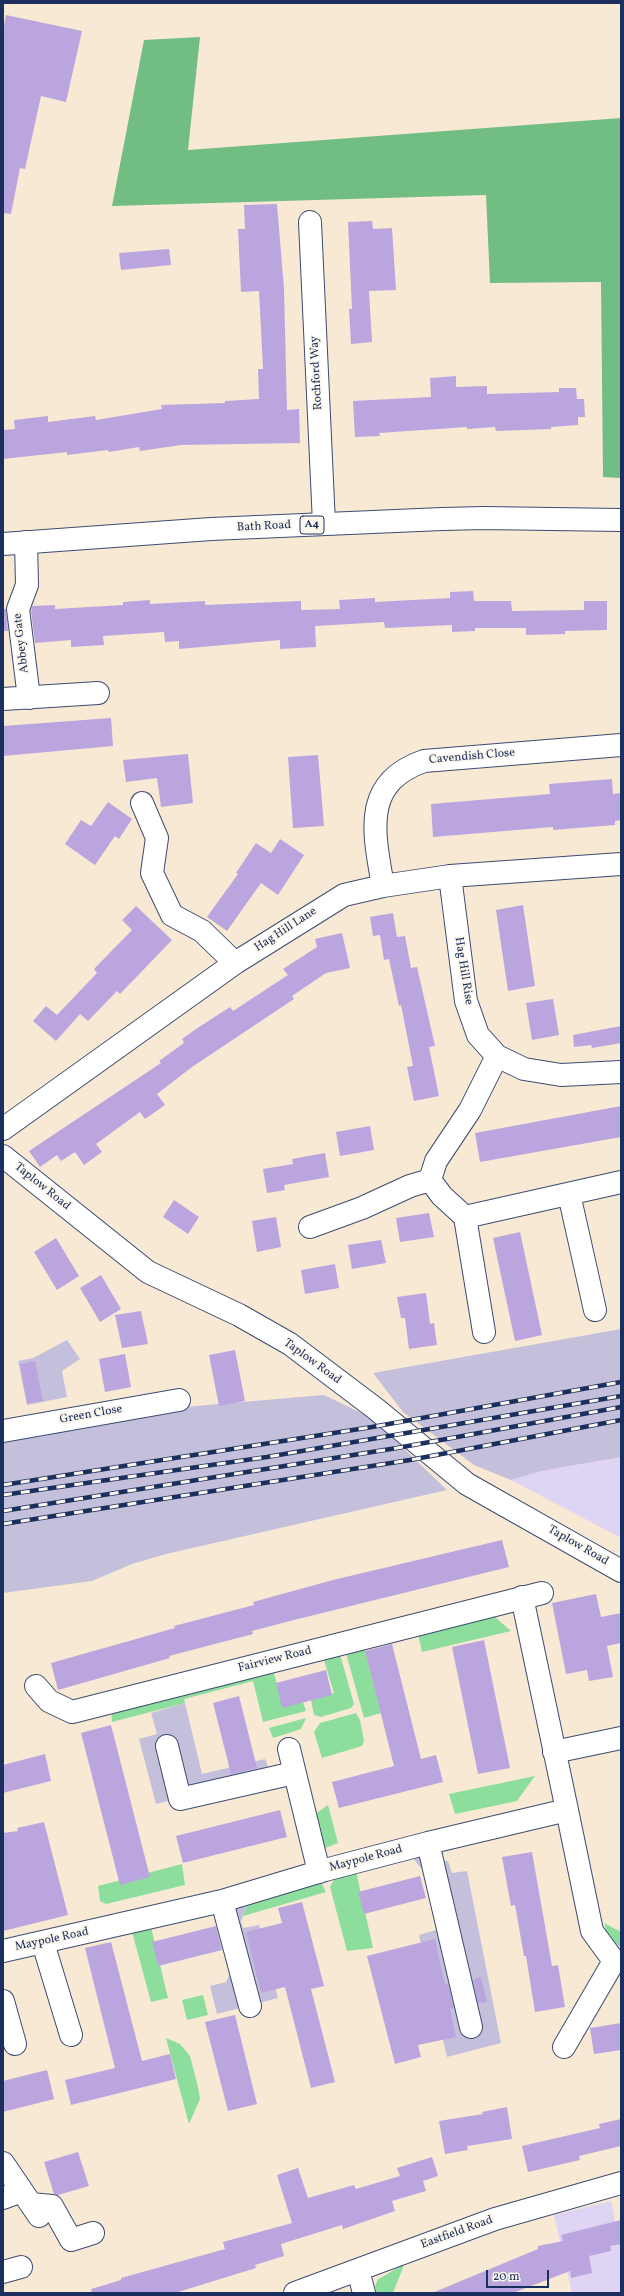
<!DOCTYPE html>
<html>
<head>
<meta charset="utf-8">
<style>
	body { margin:0 }
	#map { position:relative; width:624px; height:2296px; overflow:hidden; background:#f8e9d5; font-family:Vollkorn,serif }
	canvas { display:block }
	.frame { position:absolute; inset:0; border:4px solid #1b2f5e; pointer-events:none }
	.scale { position:absolute; left:486px; top:2270px; width:63px; height:18px; box-sizing:border-box; border:2px solid #1b2f5e; border-top:0; padding-left:5px; font-size:12px; line-height:14px; white-space:nowrap; color:#1b2f5e; -webkit-text-stroke:3px #fbf7ec; paint-order:stroke }
</style>
</head>
<body>
<div id="map">
<canvas width="624" height="2296"></canvas>
<div class="frame"></div>
<div class="scale">20 m</div>
</div>
<script>
const ctx = document.querySelector('canvas').getContext('2d');
ctx.lineJoin = 'round';
function fill(path, color) {
  ctx.fillStyle = color;
  ctx.fill(path, 'evenodd');
}
function trace(path, color, width, dash) {
  ctx.strokeStyle = color;
  ctx.lineWidth = width;
  ctx.lineCap = dash ? 'butt' : 'round';
  ctx.setLineDash(dash || []);
  ctx.stroke(path);
}
function label(font, color, halo, rows, align = 'center') {
  ctx.font = font + ' Vollkorn,serif';
  ctx.lineWidth = 4;
  ctx.setLineDash([]);
  ctx.textBaseline = 'middle';
  ctx.strokeStyle = halo;
  ctx.fillStyle = color;
  for (const [text, x, y, turn = 0] of rows) {
    ctx.save();
    ctx.translate(x, y);
    ctx.rotate((+turn || 0) * Math.PI / 180);
    ctx.textAlign = isNaN(turn) ? turn : align;
    if (halo) ctx.strokeText(text, 0, 0);
    ctx.fillText(text, 0, 0);
    ctx.restore();
  }
}
const built = new Path2D(`
	M 621,1457 L 621,1538 L 511,1480 L 541,1471 Z
	M 611,2201 L 621,2249 L 621,2293 L 572,2293 L 554,2215 Z`);
const industrial = new Path2D(`
	M 621,1329 L 621,1457 L 541,1471 L 511,1480 L 474,1465 L 403,1412 L 373,1373 Z
	M 67,1340 L 80,1359 L 62,1371 L 67,1397 L 27,1405 L 18,1361 L 33,1358 Z
	M 324,1395 L 372,1418 L 447,1490 L 166,1554 L 132,1564 L 92,1581 L 3,1593 L 3,1437 L 195,1406 Z
	M 185,1703 L 202,1774 L 265,1759 L 272,1775 L 156,1804 L 139,1739 L 157,1734 L 151,1713 Z
	M 412,1857 L 448,1861 L 452,1873 L 467,1871 L 501,2043 L 447,2057 L 419,1935 L 436,1930 L 424,1872 Z
	M 251,1897 L 241,1921 L 243,1928 L 259,1925 L 278,1998 L 217,2014 L 210,1986 L 226,1982 L 232,1969 L 216,1912 Z`);
const green = new Path2D(`
	M 488,1611 L 511,1631 L 422,1652 L 417,1629 Z
	M 363,1643 L 381,1713 L 364,1718 L 344,1646 Z
	M 338,1647 L 354,1704 L 351,1708 L 321,1717 L 314,1715 L 311,1700 L 334,1693 L 321,1650 Z
	M 272,1666 L 283,1707 L 303,1702 L 306,1711 L 263,1722 L 253,1681 L 184,1699 L 185,1703 L 112,1722 L 111,1708 Z
	M 356,1713 L 360,1720 L 364,1741 L 362,1746 L 322,1758 L 314,1732 L 320,1723 Z
	M 306,1718 L 301,1729 L 273,1738 L 269,1728 Z
	M 535,1776 L 517,1801 L 455,1814 L 449,1794 Z
	M 328,1805 L 338,1843 L 325,1848 L 320,1844 L 315,1814 Z
	M 182,1864 L 185,1885 L 106,1904 L 100,1901 L 98,1886 Z
	M 356,1871 L 373,1948 L 347,1951 L 330,1887 L 336,1876 Z
	M 320,1880 L 326,1892 L 243,1916 L 251,1897 Z
	M 150,1923 L 168,1998 L 151,2002 L 131,1928 Z
	M 604,1923 L 621,1932 L 621,1948 L 608,1936 Z
	M 203,1995 L 208,2015 L 187,2020 L 182,2000 Z
	M 166,2038 L 180,2044 L 190,2056 L 198,2087 L 200,2099 L 189,2124 Z
	M 404,2265 L 393,2293 L 377,2293 L 375,2287 L 378,2279 C 388,2275 394,2268 404,2265 Z`);
const forest = new Path2D(`
	M 200,37 L 188,150 L 621,118 L 621,478 L 603,477 L 601,282 L 490,283 L 486,195 L 112,206 L 144,40 Z`);
const building = new Path2D(`
	M 6,15 L 82,31 L 66,102 L 41,96 L 25,169 L 20,168 L 11,214 L 3,213 L 3,30 Z
	M 277,204 L 284,289 L 287,410 L 299,409 L 300,443 L 181,445 L 140,451 L 139,447 L 109,452 L 108,450 L 67,455 L 67,452 L 3,459 L 3,430 L 15,429 L 14,420 L 48,416 L 48,422 L 95,416 L 96,420 L 162,409 L 161,405 L 225,403 L 225,401 L 259,399 L 258,369 L 263,369 L 259,291 L 241,292 L 238,229 L 245,229 L 244,205 Z
	M 372,221 L 373,229 L 392,228 L 396,290 L 369,291 L 372,342 L 351,344 L 349,309 L 352,309 L 348,222 Z
	M 169,249 L 171,265 L 121,270 L 119,253 Z
	M 456,376 L 456,387 L 487,386 L 487,394 L 559,392 L 559,388 L 576,388 L 577,399 L 584,399 L 585,417 L 578,417 L 578,425 L 551,427 L 551,429 L 496,431 L 495,427 L 467,429 L 467,427 L 379,433 L 380,436 L 355,437 L 353,401 L 431,397 L 430,378 Z
	M 473,591 L 474,601 L 511,601 L 512,611 L 584,610 L 584,601 L 607,601 L 607,630 L 565,631 L 565,634 L 526,635 L 526,628 L 475,628 L 475,631 L 452,632 L 452,625 L 385,628 L 384,622 L 315,626 L 316,647 L 280,649 L 280,640 L 179,649 L 179,641 L 165,642 L 164,632 L 103,636 L 104,645 L 71,647 L 71,640 L 35,643 L 31,611 L 32,606 L 55,605 L 55,609 L 123,605 L 123,602 L 150,600 L 150,604 L 205,601 L 205,605 L 301,601 L 301,610 L 340,609 L 339,600 L 375,598 L 375,602 L 450,598 L 450,592 Z
	M 3,609 L 6,609 L 8,631 L 3,631 Z
	M 111,718 L 113,746 L 3,756 L 3,726 Z
	M 188,754 L 193,803 L 161,807 L 157,778 L 126,782 L 123,760 Z
	M 318,755 L 324,826 L 293,828 L 288,757 Z
	M 612,779 L 613,794 L 621,793 L 621,820 L 615,821 L 615,825 L 553,830 L 553,827 L 433,837 L 431,804 L 550,794 L 549,784 Z
	M 108,802 L 132,819 L 119,839 L 115,836 L 95,865 L 65,844 L 81,820 L 91,826 Z
	M 280,839 L 304,855 L 278,895 L 261,883 L 227,931 L 207,917 L 238,874 L 236,873 L 256,843 L 271,853 Z
	M 523,905 L 535,986 L 508,991 L 496,910 Z
	M 136,906 L 172,940 L 120,994 L 117,991 L 88,1021 L 80,1014 L 56,1041 L 33,1021 L 46,1006 L 57,1015 L 97,973 L 94,969 L 132,930 L 122,920 Z
	M 393,913 L 397,937 L 405,936 L 411,968 L 417,967 L 435,1046 L 429,1047 L 439,1096 L 414,1101 L 407,1067 L 413,1066 L 401,1005 L 399,1006 L 389,959 L 384,960 L 380,935 L 373,936 L 370,917 Z
	M 342,933 L 350,968 L 326,973 L 292,996 L 294,999 L 192,1067 L 157,1094 L 165,1105 L 145,1119 L 140,1112 L 96,1144 L 102,1152 L 84,1165 L 75,1152 L 61,1161 L 57,1155 L 40,1167 L 29,1151 L 161,1063 L 159,1061 L 184,1043 L 182,1039 L 196,1029 L 230,1007 L 233,1011 L 288,975 L 283,969 L 317,947 L 315,939 Z
	M 553,999 L 559,1035 L 532,1040 L 526,1003 Z
	M 621,1026 L 621,1043 L 592,1048 L 591,1045 L 574,1047 L 573,1035 Z
	M 621,1106 L 621,1137 L 480,1162 L 475,1133 Z
	M 370,1126 L 374,1150 L 340,1156 L 336,1132 Z
	M 325,1153 L 329,1177 L 284,1185 L 285,1190 L 267,1193 L 263,1169 L 293,1164 L 292,1159 Z
	M 174,1200 L 199,1217 L 188,1234 L 163,1217 Z
	M 429,1213 L 434,1237 L 400,1242 L 396,1218 Z
	M 276,1217 L 281,1247 L 257,1252 L 252,1221 Z
	M 520,1232 L 542,1335 L 515,1341 L 493,1238 Z
	M 56,1238 L 79,1276 L 57,1290 L 34,1252 Z
	M 381,1240 L 386,1263 L 352,1269 L 348,1245 Z
	M 335,1264 L 339,1288 L 305,1294 L 301,1270 Z
	M 101,1275 L 121,1309 L 100,1322 L 80,1288 Z
	M 426,1293 L 430,1324 L 434,1323 L 437,1345 L 409,1349 L 405,1318 L 401,1318 L 397,1297 Z
	M 141,1311 L 148,1344 L 122,1348 L 115,1315 Z
	M 235,1350 L 245,1401 L 219,1406 L 209,1355 Z
	M 125,1354 L 131,1387 L 105,1392 L 99,1359 Z
	M 35,1361 L 43,1401 L 27,1404 L 20,1364 Z
	M 502,1540 L 509,1567 L 290,1621 L 252,1631 L 253,1634 L 169,1656 L 170,1658 L 58,1690 L 51,1663 L 175,1628 L 174,1626 L 254,1605 L 253,1602 L 333,1580 Z
	M 596,1594 L 601,1617 L 621,1613 L 621,1643 L 607,1646 L 613,1677 L 589,1681 L 587,1670 L 566,1674 L 552,1603 Z
	M 484,1640 L 510,1768 L 478,1774 L 452,1647 Z
	M 392,1644 L 421,1759 L 436,1755 L 443,1782 L 339,1808 L 332,1782 L 394,1766 L 365,1651 Z
	M 326,1670 L 332,1695 L 282,1708 L 276,1683 Z
	M 239,1696 L 257,1768 L 231,1774 L 213,1703 Z
	M 111,1725 L 150,1877 L 120,1885 L 81,1733 Z
	M 45,1754 L 51,1781 L 3,1793 L 3,1765 Z
	M 280,1810 L 287,1837 L 183,1863 L 176,1836 Z
	M 44,1822 L 68,1915 L 3,1931 L 3,1833 L 18,1831 L 17,1828 Z
	M 532,1852 L 552,1966 L 558,1965 L 565,2007 L 535,2012 L 526,1956 L 524,1956 L 515,1905 L 511,1906 L 502,1857 Z
	M 420,1876 L 426,1898 L 364,1914 L 358,1892 Z
	M 302,1902 L 324,1986 L 311,1989 L 335,2082 L 311,2088 L 285,1987 L 261,1993 L 246,1932 L 282,1923 L 278,1908 Z
	M 216,1926 L 222,1950 L 158,1966 L 152,1942 Z
	M 435,1939 L 445,1985 L 448,1984 L 454,2008 L 450,2009 L 456,2037 L 418,2045 L 421,2057 L 395,2064 L 367,1956 Z
	M 111,1942 L 142,2061 L 170,2054 L 176,2079 L 71,2105 L 65,2080 L 115,2068 L 85,1948 Z
	M 481,1977 L 487,2002 L 478,2003 L 473,1979 Z
	M 235,2015 L 257,2104 L 228,2111 L 205,2022 Z
	M 621,2023 L 621,2050 L 594,2054 L 590,2028 Z
	M 47,2070 L 54,2099 L 3,2112 L 3,2081 Z
	M 507,2107 L 512,2139 L 467,2146 L 468,2150 L 445,2154 L 439,2121 L 483,2114 L 482,2112 Z
	M 621,2119 L 621,2146 L 579,2156 L 580,2160 L 528,2172 L 522,2146 L 600,2128 L 599,2124 Z
	M 78,2152 L 89,2186 L 58,2195 L 54,2194 L 44,2162 Z
	M 432,2157 L 438,2176 L 423,2181 L 426,2191 L 392,2201 L 395,2211 L 343,2229 L 342,2225 L 281,2244 L 284,2256 L 255,2265 L 256,2268 L 175,2293 L 92,2293 L 91,2289 L 121,2280 L 121,2278 L 225,2249 L 223,2242 L 292,2223 L 277,2175 L 298,2168 L 308,2198 L 354,2185 L 356,2189 L 400,2176 L 397,2168 Z
	M 621,2220 L 621,2244 L 610,2246 L 611,2251 L 589,2256 L 592,2273 L 571,2278 L 570,2271 L 513,2293 L 432,2293 L 538,2249 L 538,2246 L 563,2241 L 561,2235 Z`);
const minor = new Path2D(`
	M 310,222 L 324,524
	M 26,542 L 27,585 L 18,609 L 29,698
	M 3,699 L 98,693
	M 142,803 L 157,838 L 152,873 L 172,915 L 202,931 L 235,963
	M 450,876 L 466,1001 L 478,1035 L 497,1056 L 524,1069 L 561,1075 L 621,1072
	M 383,886 C 374,833 361,783 424,761 L 621,745
	M 3,1129 L 235,963 L 344,895 L 383,886 L 450,876 L 621,864
	M 3,1156 L 148,1272 L 239,1315 L 290,1344 L 376,1409 L 467,1484 L 621,1571
	M 430,1180 L 442,1196 L 465,1217 L 484,1332
	M 569,1194 L 595,1310
	M 465,1217 L 621,1182
	M 310,1227 L 362,1208 L 410,1186 L 430,1180 L 436,1161 L 470,1110 L 497,1056
	M 3,1431 L 179,1400
	M 522,1597 L 567,1810
	M 36,1686 L 49,1701 L 72,1712 L 542,1593
	M 167,1746 L 180,1799 L 294,1773
	M 289,1749 L 319,1872
	M 554,1752 L 621,1738
	M 428,1843 L 471,2027
	M 222,1901 L 250,2006
	M 43,1943 L 71,2035
	M 3,1951 L 222,1901 L 325,1870 L 428,1843 L 567,1810 L 592,1931 L 614,1961 L 621,1961
	M 3,2001 L 15,2044
	M 564,2047 L 614,1961
	M 3,2163 L 39,2216
	M 3,2198 L 22,2191
	M 31,2204 L 52,2206 L 71,2240 L 93,2233
	M 358,2270 L 364,2293
	M 3,2272 L 21,2267
	M 295,2293 L 495,2219 L 621,2183`);
const major = new Path2D(`
	M 3,544 L 211,529 L 442,519 L 484,518 L 621,520`);
const rail = new Path2D(`
	M 3,1485 L 372,1427 L 621,1382
	M 3,1495 L 267,1457 L 621,1396
	M 3,1511 L 397,1448 L 621,1407
	M 3,1524 L 410,1460 L 621,1420`);
const shields = [
	[312,525,24]
];
const shieldNames = [
	["A4",312,525]
];
const streetNames = [
	["Rochford Way",317,373,-93],
	["Bath Road",264,527,-3],
	["Abbey Gate",22,643,-97],
	["Cavendish Close",472,757,-5],
	["Hag Hill Lane",286,930,-33],
	["Hag Hill Rise",463,971,81],
	["Taplow Road",42,1187,39],
	["Taplow Road",312,1362,36],
	["Green Close",91,1415,-10],
	["Taplow Road",578,1546,30],
	["Fairview Road",275,1660,-14],
	["Maypole Road",366,1859,-15],
	["Maypole Road",52,1940,-12],
	["Eastfield Road",457,2233,-20]
];
fill(built, '#e0d4f4');
fill(industrial, '#c4c0db');
fill(green, '#8dde9d');
fill(forest, '#72bd84');
fill(building, '#bba5de');
trace(minor, '#3c4b70', 24);
trace(major, '#3c4b70', 24);
trace(minor, '#fff', 22);
trace(major, '#fff', 22);
trace(rail, '#1b2f5e', 4.5);
trace(rail, '#fbf7ec', 3, [9]);
for (const [x, y, w] of shields) {
  const box = new Path2D();
  box.roundRect(x - w / 2, y - 9, w, 18, 3);
  ctx.fillStyle = '#fbf7ec';
  ctx.fill(box);
  trace(box, '#1b2f5e', 1);
}
label('bold 11px', '#1b2f5e', null, shieldNames);
label('12px', '#1b2f5e', '#fbf7ec', streetNames);
</script>
</body>
</html>
